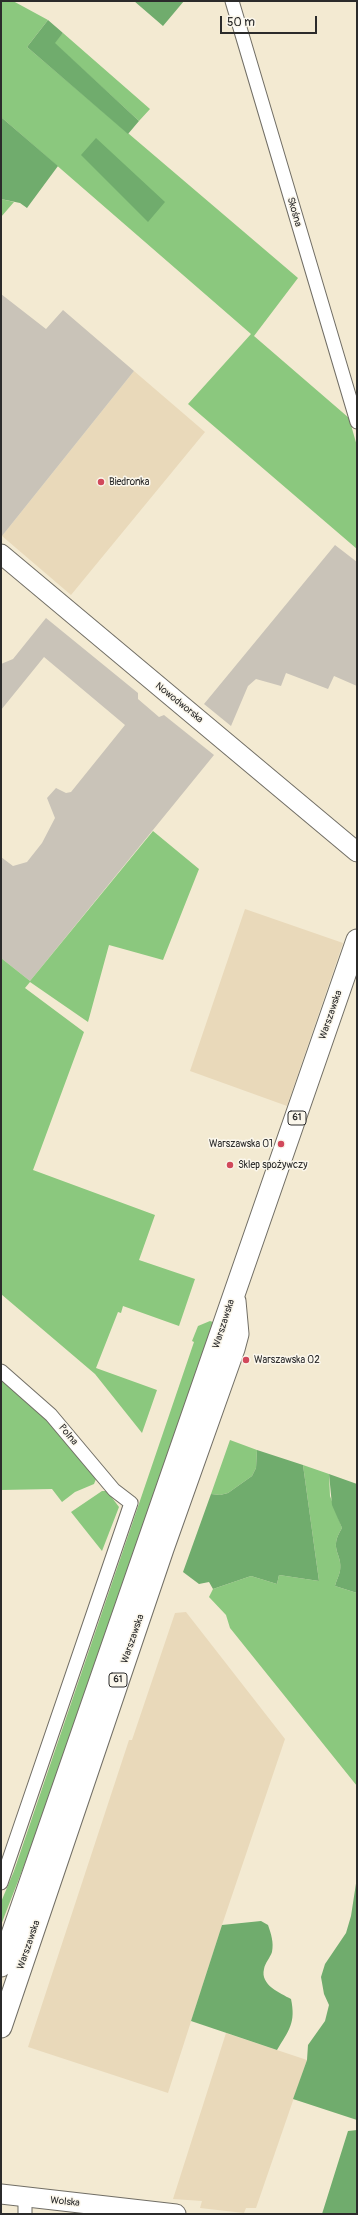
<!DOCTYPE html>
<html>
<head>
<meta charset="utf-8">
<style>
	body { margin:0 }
	#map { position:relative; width:358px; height:2215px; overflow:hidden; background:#f3ead2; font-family:Pangolin,sans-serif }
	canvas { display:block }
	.frame { position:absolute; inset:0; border:2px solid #2b2b2b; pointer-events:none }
	.scale { position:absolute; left:220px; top:16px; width:97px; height:18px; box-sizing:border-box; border:2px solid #2b2b2b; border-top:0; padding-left:5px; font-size:12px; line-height:14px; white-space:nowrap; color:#2b2b2b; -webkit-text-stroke:3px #fbf7ec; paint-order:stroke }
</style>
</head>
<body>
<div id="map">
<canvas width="358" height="2215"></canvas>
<div class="frame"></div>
<div class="scale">50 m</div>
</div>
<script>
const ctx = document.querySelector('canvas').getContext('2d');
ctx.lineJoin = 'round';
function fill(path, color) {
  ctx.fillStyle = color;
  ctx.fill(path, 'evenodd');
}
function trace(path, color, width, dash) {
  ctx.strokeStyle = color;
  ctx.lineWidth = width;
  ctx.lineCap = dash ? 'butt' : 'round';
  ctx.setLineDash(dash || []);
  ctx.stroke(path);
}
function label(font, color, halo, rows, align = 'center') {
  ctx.font = font + ' Pangolin,sans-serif';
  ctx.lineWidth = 3;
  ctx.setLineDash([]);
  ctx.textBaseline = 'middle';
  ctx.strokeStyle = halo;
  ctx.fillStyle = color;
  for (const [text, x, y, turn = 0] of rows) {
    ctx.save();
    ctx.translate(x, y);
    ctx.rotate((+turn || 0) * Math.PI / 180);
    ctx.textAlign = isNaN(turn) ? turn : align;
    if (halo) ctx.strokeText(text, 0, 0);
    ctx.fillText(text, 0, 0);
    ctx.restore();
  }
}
const built = new Path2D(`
	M 134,371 L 205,432 L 71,595 L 2,536 Z
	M 245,909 L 343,943 L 287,1106 L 190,1071 Z
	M 186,1612 L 285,1739 L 222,1925 L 168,2093 L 28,2047 L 129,1740 L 132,1740 L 175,1613 Z
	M 226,2033 L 307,2060 L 256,2208 L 246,2208 L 244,2213 L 200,2208 L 202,2201 L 173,2199 Z`);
const industrial = new Path2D(`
	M 1,294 L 46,329 L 63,310 L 134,371 L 2,536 Z
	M 335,545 L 357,562 L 357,686 L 334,676 L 328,689 L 286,673 L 281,686 L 256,679 L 248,686 L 231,726 L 204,704 Z
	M 46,618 L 138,693 L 138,699 L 159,717 L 164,715 L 214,755 L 30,981 L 1,958 L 1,857 L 13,866 L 27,862 L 42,843 L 55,818 L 47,798 L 56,788 L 66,793 L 71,792 L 125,725 L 44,657 L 1,710 L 1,664 L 13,659 Z`);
const green = new Path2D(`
	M 1,1 L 13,1 L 48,20 L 27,47 L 298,278 L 254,336 L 349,418 L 357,446 L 357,549 L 188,404 L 251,334 L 1,117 Z
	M 63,33 L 150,109 L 139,121 L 54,43 Z
	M 1,199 L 14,202 L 1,217 Z
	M 153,831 L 199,869 L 163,960 L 109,945 L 88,1022 L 30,982 L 25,988 L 84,1032 L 33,1170 L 155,1215 L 139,1260 L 195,1279 L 179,1326 L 123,1306 L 121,1313 L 118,1312 L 96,1368 L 157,1390 L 142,1433 L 95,1374 L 1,1294 L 1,958 L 30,981 Z
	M 210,1321 L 213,1322 L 32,1845 L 1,1925 L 1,1902 L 14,1871 L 194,1342 L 192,1341 L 198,1326 Z
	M 1,1378 L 43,1415 L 96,1479 L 94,1484 L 75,1492 L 62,1502 L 52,1489 L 1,1490 Z
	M 230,1440 L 257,1450 L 256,1468 L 252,1476 L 228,1493 L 220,1495 L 211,1494 Z
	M 303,1465 L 329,1474 L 330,1496 L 342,1528 C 328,1550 343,1553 340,1571 C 339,1576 336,1581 335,1586 L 357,1593 L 357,1786 L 230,1628 L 226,1615 L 209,1597 L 213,1589 L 251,1576 L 277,1584 L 279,1575 L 319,1581 Z
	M 102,1491 L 107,1491 L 119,1507 L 102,1551 L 71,1512 Z`);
const forest = new Path2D(`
	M 134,1 L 184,1 L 163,26 Z
	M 48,20 L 63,33 L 55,43 L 139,121 L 128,134 L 27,47 Z
	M 1,117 L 58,166 L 27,208 L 20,203 L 1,199 Z
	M 96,138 L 165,202 L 148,222 L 81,155 Z
	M 257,1450 L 303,1465 L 319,1581 L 279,1575 L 277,1584 L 251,1576 L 213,1589 L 209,1582 L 199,1584 L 183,1572 L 211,1494 L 220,1495 L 228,1493 L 252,1476 L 256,1468 Z
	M 329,1474 L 357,1484 L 357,1593 L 335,1586 C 336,1581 339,1576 340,1571 C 343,1553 328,1550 342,1528 L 332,1505 Z
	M 357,1877 L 357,2120 L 293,2099 L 307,2060 L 308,2045 L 325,2021 L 329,2005 L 324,1994 L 321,1977 L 325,1964 L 346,1933 L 351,1916 Z
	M 261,1921 L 268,1925 C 271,1934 274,1942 272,1952 C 270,1958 265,1963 264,1969 C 260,1985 280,1993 291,1999 C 296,2023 289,2030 277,2050 L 191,2021 L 222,1925 Z
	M 357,2130 L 357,2214 L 322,2214 L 348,2131 Z`);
const street = new Path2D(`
	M 232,1 L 357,422
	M 1,1371 L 51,1415 L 114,1490 L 131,1503 L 1,1883
	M 25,2197 L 25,2214`);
const secondary = new Path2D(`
	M 1,554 L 357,852
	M 1,2194 L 176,2214`);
const primary = new Path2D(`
	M 1,1966 L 357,940
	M 1,2027 L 163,1549 L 234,1349 L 238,1334 L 235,1301`);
const markers = [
	[101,482,4,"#d1495b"],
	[281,1144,4,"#d1495b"],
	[230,1165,4,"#d1495b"],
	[246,1360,4,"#d1495b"]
];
const shields = [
	[297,1118,18],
	[118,1680,18]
];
const shieldNames = [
	["61",297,1118],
	["61",118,1680]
];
const streetNames = [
	["Skośna",294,212,74],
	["Nowodworska",179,703,39],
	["Warszawska",331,1015,-71],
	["Warszawska",224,1324,-72],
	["Polna",68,1435,50],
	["Warszawska",133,1639,-71],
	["Warszawska",29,1945,-71],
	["Wolska",65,2202,6]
];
const poiNames = [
	["Biedronka",109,482],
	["Warszawska 01",273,1144,"right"],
	["Sklep spożywczy",238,1165],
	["Warszawska 02",254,1360]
];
fill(built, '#e9d9ba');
fill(industrial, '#c9c3b8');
fill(green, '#8bc87e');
fill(forest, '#70ac6d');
trace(street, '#716e65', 15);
trace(secondary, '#716e65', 21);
trace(primary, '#716e65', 23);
trace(street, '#fff', 13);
trace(secondary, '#fff', 19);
trace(primary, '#fff', 21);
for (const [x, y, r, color] of markers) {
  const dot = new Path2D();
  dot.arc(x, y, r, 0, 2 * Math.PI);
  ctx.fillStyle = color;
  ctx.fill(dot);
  trace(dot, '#fbf7ec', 1.5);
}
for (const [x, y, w] of shields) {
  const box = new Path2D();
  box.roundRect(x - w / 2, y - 7, w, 14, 3);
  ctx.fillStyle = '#fbf7ec';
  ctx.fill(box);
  trace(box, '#2b2b2b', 1);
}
label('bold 9px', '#2b2b2b', null, shieldNames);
label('10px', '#2b2b2b', '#fbf7ec', streetNames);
label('10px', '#2b2b2b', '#fbf7ec', poiNames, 'left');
</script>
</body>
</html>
